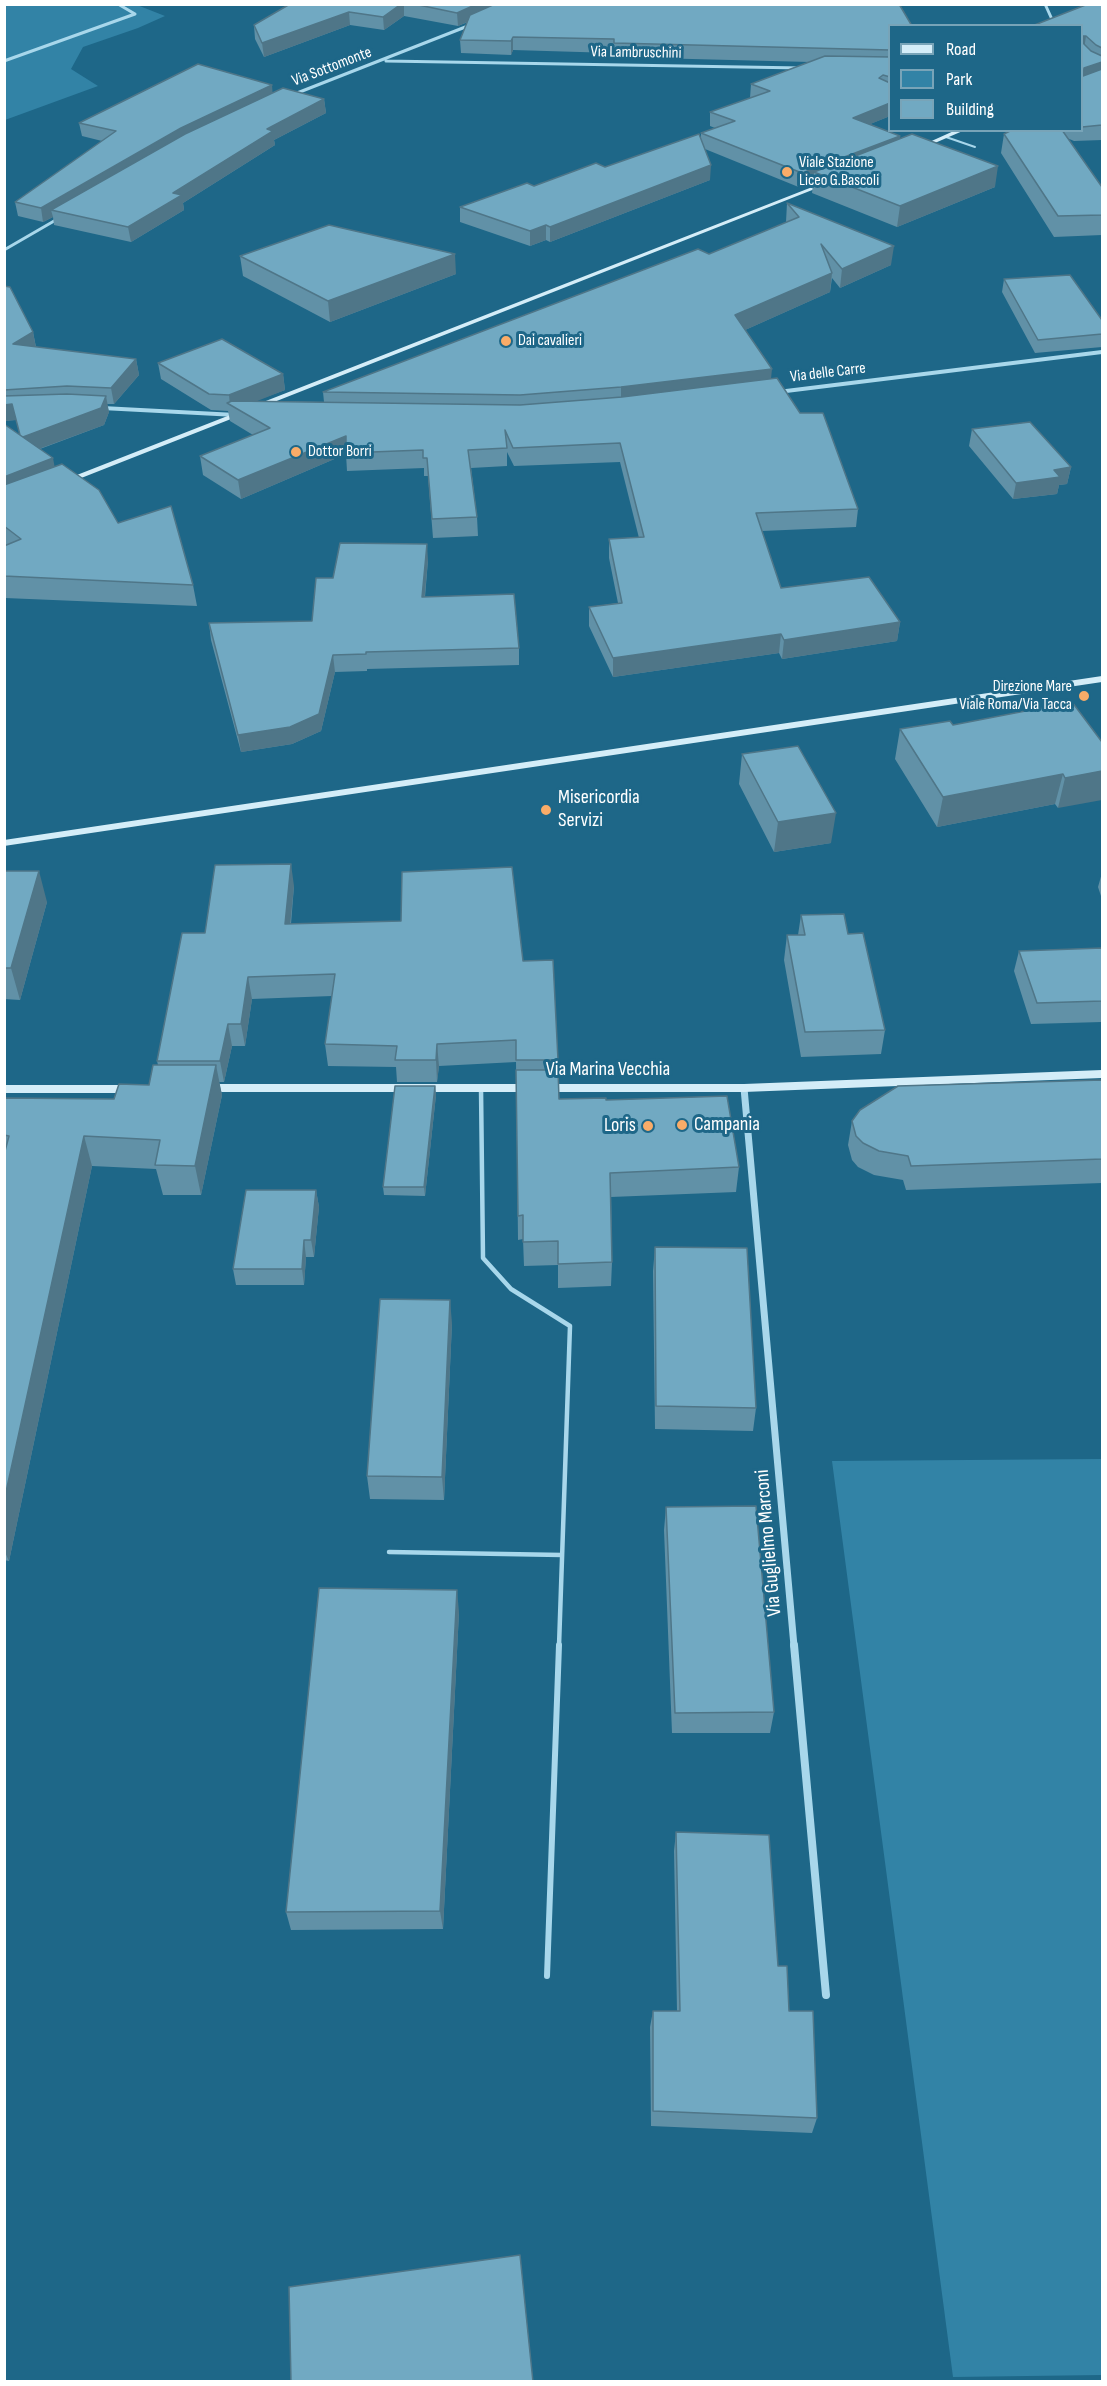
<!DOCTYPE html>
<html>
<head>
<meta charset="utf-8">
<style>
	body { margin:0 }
	#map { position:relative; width:1107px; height:2386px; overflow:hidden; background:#1e6788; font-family:"Sofia Sans Condensed",sans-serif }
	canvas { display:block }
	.frame { position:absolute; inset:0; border:6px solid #fff; pointer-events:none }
	.legend { position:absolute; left:888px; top:24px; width:195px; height:108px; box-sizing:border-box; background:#1e6788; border:2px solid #78a4b8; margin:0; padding:8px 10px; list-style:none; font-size:18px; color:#fff }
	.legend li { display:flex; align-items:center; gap:12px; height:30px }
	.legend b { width:30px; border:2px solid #78a4b8 }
</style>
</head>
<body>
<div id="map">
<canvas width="1107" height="2386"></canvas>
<div class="frame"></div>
<ul class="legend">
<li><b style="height:8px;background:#d4edf8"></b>Road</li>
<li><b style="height:16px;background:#3283a6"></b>Park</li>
<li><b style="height:16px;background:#71a9c2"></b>Building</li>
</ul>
</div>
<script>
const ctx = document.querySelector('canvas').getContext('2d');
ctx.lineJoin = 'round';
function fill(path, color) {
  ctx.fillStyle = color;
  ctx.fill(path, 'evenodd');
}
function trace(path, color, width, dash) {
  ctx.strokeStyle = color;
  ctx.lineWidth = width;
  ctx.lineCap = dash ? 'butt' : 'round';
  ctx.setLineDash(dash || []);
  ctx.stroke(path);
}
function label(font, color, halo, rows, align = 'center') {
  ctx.font = font + ' "Sofia Sans Condensed",sans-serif';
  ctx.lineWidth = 6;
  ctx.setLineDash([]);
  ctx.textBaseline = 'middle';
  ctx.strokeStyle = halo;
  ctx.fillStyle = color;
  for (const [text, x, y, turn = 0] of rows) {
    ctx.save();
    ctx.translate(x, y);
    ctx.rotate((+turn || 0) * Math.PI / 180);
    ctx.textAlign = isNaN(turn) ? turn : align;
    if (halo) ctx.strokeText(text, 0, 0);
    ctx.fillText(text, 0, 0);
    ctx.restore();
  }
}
const green = new Path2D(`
	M 5,5 L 137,5 L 165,16 L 138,28 L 83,47 L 71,69 L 98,86 L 5,120 Z
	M 1102,1459 L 1102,2375 L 953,2377 L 832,1461 Z`);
const serviceFar2 = new Path2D(`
	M 946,137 L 975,147`);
const serviceFar1 = new Path2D(`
	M 481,1088 L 483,1258 L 511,1289 L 570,1326 L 559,1646
	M 389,1552 L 562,1555`);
const service = new Path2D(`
	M 547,1976 L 559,1645`);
const pedestrian = new Path2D(`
	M 4,61 L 135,14 L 118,4`);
const minorFar3 = new Path2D(`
	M 1045,4 L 1055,26
	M 386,61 L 802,68
	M 292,95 L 473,24
	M 4,250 L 61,217`);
const minorFar2 = new Path2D(`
	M 778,392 L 1102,352
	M 102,408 L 236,415`);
const minorFar1 = new Path2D(`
	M 744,1088 L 794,1646`);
const minor = new Path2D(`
	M 794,1645 L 826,1995`);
const secondary = new Path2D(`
	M 956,130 L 965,130 L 921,149 L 916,148 Z
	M 825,182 L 830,183 L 66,484 L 59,482 Z
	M 1102,676 L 1102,682 L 4,846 L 4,840 Z
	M 1102,1070 L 1102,1078 L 744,1092 L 204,1092 L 198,1088 L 204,1084 L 744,1084 Z
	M 4,1085 L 133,1085 L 139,1089 L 133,1093 L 4,1093 Z`);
const wall = new Path2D(`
	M 290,4 L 899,4 L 890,26 L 890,116 L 870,124 L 900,136 L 899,139 L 995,187 L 897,227 L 812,193 L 813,183 L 801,188 L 705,149 L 710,180 L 550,242 L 546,240 L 530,246 L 460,222 L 460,207 L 605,167 L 701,139 L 701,133 L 715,128 L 710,126 L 710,112 L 750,98 L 751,84 L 810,62 L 613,57 L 613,53 L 513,50 L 511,55 L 461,53 L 460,40 L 468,22 L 458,26 L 404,16 L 384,30 L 350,25 L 264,57 L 255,39 L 254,25 Z
	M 1102,4 L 1102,140 L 1074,141 L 1067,138 L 1102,187 L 1102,235 L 1054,237 L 1001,153 L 1004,134 L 1012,130 L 1082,130 L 1082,26 Z
	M 273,92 L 324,99 L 326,113 L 274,140 L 275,145 L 183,203 L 184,210 L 131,242 L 54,225 L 53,217 L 43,222 L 18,216 L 15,202 L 102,141 L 82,136 L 79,123 Z
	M 787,203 L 891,265 L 840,288 L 832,278 L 830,292 L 745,330 L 771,379 L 858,509 L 856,527 L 762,531 L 781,588 L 900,622 L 897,641 L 782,659 L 779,653 L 613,677 L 589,626 L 589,607 L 618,603 L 609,558 L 609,539 L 639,538 L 620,462 L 514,466 L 507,452 L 507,466 L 471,468 L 477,517 L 478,536 L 433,538 L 428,476 L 424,476 L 424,468 L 347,471 L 346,454 L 241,499 L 203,475 L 200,456 L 253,435 L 230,421 L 228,411 L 211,410 L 161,379 L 158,363 L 283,374 L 285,390 L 255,401 L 324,402 L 323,392 L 709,254 L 786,223 L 786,222 Z
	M 240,256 L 456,274 L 330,322 L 243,276 Z
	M 1004,279 L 1102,320 L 1102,347 L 1035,353 L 1002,292 Z
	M 4,286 L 33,332 L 36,347 L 136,359 L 139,375 L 114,404 L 107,404 L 109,412 L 104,425 L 40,449 L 55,467 L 118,523 L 193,585 L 197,606 L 5,598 L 4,599 L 4,546 L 7,545 L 4,544 L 4,424 L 20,435 L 16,420 L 4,421 Z
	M 972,429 L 1071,467 L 1067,484 L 1059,485 L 1057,494 L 1013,499 L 969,446 Z
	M 428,560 L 425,597 L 519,648 L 519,665 L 367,669 L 367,671 L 335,672 L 321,731 L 292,744 L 241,752 L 211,640 L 209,623 L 312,621 L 333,578 Z
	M 953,725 L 1102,742 L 1058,808 L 1055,804 L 937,827 L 895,759 L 900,729 Z
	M 742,754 L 831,843 L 774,852 L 739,784 Z
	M 4,871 L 47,902 L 20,1000 L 4,999 Z
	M 1102,873 L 1102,899 L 1098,887 Z
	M 294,886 L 291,924 L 523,961 L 558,1060 L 559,1099 L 606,1100 L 739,1167 L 736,1192 L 611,1197 L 612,1262 L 611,1286 L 558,1288 L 558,1265 L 524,1266 L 523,1239 L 518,1240 L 516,1062 L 439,1066 L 437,1082 L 397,1082 L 396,1067 L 328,1066 L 325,1044 L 332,996 L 252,999 L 245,1046 L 232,1046 L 224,1082 L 219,1082 L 222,1095 L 201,1195 L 163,1195 L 156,1169 L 92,1166 L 9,1561 L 4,1560 L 4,1098 L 114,1099 L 149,1085 L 158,1065 L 157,1061 L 205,933 Z
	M 801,915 L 885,1030 L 881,1054 L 801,1057 L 784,960 L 787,935 L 798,935 Z
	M 1102,948 L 1102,1022 L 1031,1024 L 1014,971 L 1019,951 Z
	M 1102,1080 L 1102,1183 L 906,1190 L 903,1180 L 874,1175 L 858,1167 L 852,1160 L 848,1145 L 852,1121 Z
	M 435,1086 L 436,1095 L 425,1196 L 384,1195 L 383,1187 Z
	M 316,1190 L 319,1207 L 314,1257 L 306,1257 L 304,1285 L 236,1285 L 233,1269 Z
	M 655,1247 L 756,1408 L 753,1431 L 655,1429 L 653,1271 Z
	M 452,1323 L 444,1500 L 370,1499 L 367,1476 Z
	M 666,1507 L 774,1712 L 770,1733 L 672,1733 L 664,1530 Z
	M 459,1612 L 443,1929 L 291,1930 L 286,1912 Z
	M 676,1832 L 778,1966 L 817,2118 L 812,2133 L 651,2126 L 650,2027 L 653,2011 L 677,2011 L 674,1851 Z`);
const shadedWall = new Path2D(`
	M 401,4 L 404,4 L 404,16 L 384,30 L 383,17 Z
	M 477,4 L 508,4 L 458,26 L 457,13 Z
	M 349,12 L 350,25 L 264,57 L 262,43 Z
	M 1082,36 L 1086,36 L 1084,50 L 1082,41 Z
	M 513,37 L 513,50 L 511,55 L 511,41 Z
	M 1102,62 L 1102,74 L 1082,82 L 1084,68 Z
	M 272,85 L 273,98 L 51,210 L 53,217 L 43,222 L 41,208 L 181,128 Z
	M 324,99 L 326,113 L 274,140 L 275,145 L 183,203 L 184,210 L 131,242 L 128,227 L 173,193 L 267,129 Z
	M 890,103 L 890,116 L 851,132 L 853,118 Z
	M 900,136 L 898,150 L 814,172 L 813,183 L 801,188 L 802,173 Z
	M 711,165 L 710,180 L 550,242 L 550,227 Z
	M 998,166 L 995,187 L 897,227 L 900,206 Z
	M 546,225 L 546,240 L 530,246 L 530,231 Z
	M 894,246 L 891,265 L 840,288 L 842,269 Z
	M 455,254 L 456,274 L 330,322 L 328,301 Z
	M 832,273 L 830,292 L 734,335 L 735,315 Z
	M 33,332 L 36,348 L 13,344 Z
	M 136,359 L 139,375 L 114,404 L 111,388 Z
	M 772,369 L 770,389 L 621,407 L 621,387 Z
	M 283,374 L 285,390 L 237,409 L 230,405 L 229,395 Z
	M 106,396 L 109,412 L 104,425 L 25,454 L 21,438 Z
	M 12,404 L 16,420 L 4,421 L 4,405 Z
	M 346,436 L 346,454 L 241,499 L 238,480 Z
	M 53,458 L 57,479 L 4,499 L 4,477 Z
	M 1071,467 L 1067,484 L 1059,485 L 1057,494 L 1013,499 L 1016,483 L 1054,470 Z
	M 427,544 L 428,560 L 423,614 L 422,597 Z
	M 900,622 L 897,641 L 782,659 L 784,640 Z
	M 781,634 L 779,653 L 613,677 L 613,658 Z
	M 333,655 L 335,672 L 321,731 L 292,744 L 241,752 L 238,735 Z
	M 1102,771 L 1102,800 L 1058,808 L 1065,778 Z
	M 1063,774 L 1055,804 L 937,827 L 943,797 Z
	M 836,813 L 831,843 L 774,852 L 778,822 Z
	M 291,864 L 294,886 L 288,946 L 285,924 Z
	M 39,871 L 47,902 L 20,1000 L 11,968 Z
	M 248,977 L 252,999 L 245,1046 L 241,1024 Z
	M 228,1024 L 232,1046 L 224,1082 L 220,1061 Z
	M 437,1044 L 439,1066 L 437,1082 L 436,1060 Z
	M 216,1065 L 222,1095 L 201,1195 L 195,1166 Z
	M 435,1086 L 436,1095 L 425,1196 L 424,1187 Z
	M 84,1136 L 92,1166 L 9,1561 L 4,1550 L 4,1501 Z
	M 316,1190 L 319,1207 L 314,1257 L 311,1240 Z
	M 304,1240 L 306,1257 L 304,1285 L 302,1269 Z
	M 450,1300 L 452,1323 L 444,1500 L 442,1477 Z
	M 457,1590 L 459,1612 L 443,1929 L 440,1911 Z`);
const building = new Path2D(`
	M 290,4 L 401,4 L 383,17 L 349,12 L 262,43 L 254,25 Z
	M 414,4 L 477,4 L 457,13 Z
	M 495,4 L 899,4 L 912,26 L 890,26 L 890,50 L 614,43 L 614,39 L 513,37 L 511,41 L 460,40 L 470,15 Z
	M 1088,4 L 1102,4 L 1102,48 L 1096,45 L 1086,36 L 1082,36 L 1082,42 L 1091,51 L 1102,56 L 1102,62 L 1084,68 L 1083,76 L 1102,69 L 1102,125 L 1082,127 L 1082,26 L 1032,26 Z
	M 825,56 L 890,57 L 890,77 L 883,75 L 879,78 L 890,83 L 890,103 L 853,118 L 900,136 L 802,173 L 701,133 L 735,121 L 710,112 L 770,91 L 751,84 Z
	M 198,64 L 272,85 L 181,128 L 41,208 L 15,202 L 116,131 L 79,123 Z
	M 283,88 L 324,99 L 267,129 L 273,131 L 173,193 L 182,195 L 128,227 L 51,210 L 185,134 Z
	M 1012,130 L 1062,130 L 1102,187 L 1102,215 L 1058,216 L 1004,134 Z
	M 699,134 L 711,165 L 550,227 L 546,225 L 530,231 L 460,207 L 527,183 L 534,186 L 596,163 L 605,167 Z
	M 912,134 L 998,166 L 900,206 L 814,172 Z
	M 787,203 L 894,246 L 842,269 L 821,244 L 832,273 L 735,315 L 772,369 L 621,387 L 520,395 L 323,392 L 698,249 L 709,254 L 799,217 Z
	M 329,225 L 455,254 L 328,301 L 240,256 Z
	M 1070,275 L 1102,320 L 1102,334 L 1038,340 L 1004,279 Z
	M 4,286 L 10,287 L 33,332 L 13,344 L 136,359 L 111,388 L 67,386 L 4,390 Z
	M 222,339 L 283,374 L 229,395 L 209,394 L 158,363 Z
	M 777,378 L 800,413 L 823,413 L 858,509 L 756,513 L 781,588 L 869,577 L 900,622 L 784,640 L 781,634 L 613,658 L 589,607 L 622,603 L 609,539 L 644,537 L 620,443 L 513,448 L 505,430 L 507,448 L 468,450 L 477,517 L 432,519 L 427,458 L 423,458 L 423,450 L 346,453 L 346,436 L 238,480 L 200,456 L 270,428 L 227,403 L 232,401 L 520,405 L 622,397 Z
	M 67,394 L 106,396 L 101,408 L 23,437 L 20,435 L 12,404 L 4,405 L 4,396 Z
	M 1030,422 L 1071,467 L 1054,470 L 1060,477 L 1016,483 L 972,429 Z
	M 4,424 L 53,458 L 4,477 Z
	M 62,464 L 99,490 L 118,523 L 171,506 L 193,585 L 4,576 L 4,546 L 21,539 L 4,526 L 4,485 Z
	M 340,543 L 427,544 L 422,597 L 514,594 L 519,648 L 366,652 L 366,654 L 333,655 L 319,714 L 290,727 L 238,735 L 209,623 L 312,621 L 316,578 L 333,578 Z
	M 1072,702 L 1102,742 L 1102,771 L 1065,778 L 1063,774 L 943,797 L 900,729 L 950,721 L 953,725 Z
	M 798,746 L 836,813 L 778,822 L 742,754 Z
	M 291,864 L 285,924 L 401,921 L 402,872 L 512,867 L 523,961 L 553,960 L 558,1060 L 516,1060 L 516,1040 L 437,1044 L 436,1060 L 395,1060 L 397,1046 L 325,1044 L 335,974 L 248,977 L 241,1024 L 228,1024 L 220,1061 L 157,1061 L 182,933 L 205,933 L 215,865 Z
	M 4,871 L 39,871 L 11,968 L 4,968 Z
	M 844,914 L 848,934 L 863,933 L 885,1030 L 805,1032 L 787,935 L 805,935 L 801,915 Z
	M 1102,948 L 1102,1001 L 1037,1003 L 1019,951 Z
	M 153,1065 L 216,1065 L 195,1166 L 155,1165 L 160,1140 L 84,1136 L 4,1501 L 4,1155 L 9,1136 L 4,1135 L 4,1098 L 114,1099 L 119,1084 L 149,1085 Z
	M 516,1070 L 558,1070 L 559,1099 L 606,1098 L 606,1100 L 727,1096 L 739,1167 L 610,1173 L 612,1262 L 558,1264 L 558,1241 L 523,1242 L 523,1215 L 518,1216 Z
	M 1102,1080 L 1102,1159 L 911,1166 L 908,1156 L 879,1151 L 863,1143 L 856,1136 L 852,1121 L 860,1110 L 898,1086 Z
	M 395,1086 L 435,1086 L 424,1187 L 383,1187 Z
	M 246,1190 L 316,1190 L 311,1240 L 304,1240 L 302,1269 L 233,1269 Z
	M 655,1247 L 747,1248 L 756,1408 L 656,1406 Z
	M 380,1299 L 450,1300 L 442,1477 L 367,1476 Z
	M 756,1506 L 774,1712 L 675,1713 L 666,1507 Z
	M 319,1588 L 457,1590 L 440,1911 L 286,1912 Z
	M 676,1832 L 769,1835 L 778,1966 L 787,1966 L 789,2011 L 813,2011 L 817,2118 L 653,2111 L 653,2011 L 680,2011 Z
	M 520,2255 L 533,2382 L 291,2382 L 289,2287 Z`);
const markers = [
	[787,172,6,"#faac68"],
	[506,341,6,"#faac68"],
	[296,452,6,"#faac68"],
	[1084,696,6,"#faac68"],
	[546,810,6,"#faac68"],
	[682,1125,6,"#faac68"],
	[648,1126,6,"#faac68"]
];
const farStreetnames = [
	["Via Lambruschini",636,53,1],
	["Via Sottomonte",332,67,-21],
	["Via delle Carre",828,373,-7]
];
const farPoinames = [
	["Viale Stazione",799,163],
	["Liceo G.Bascoli",799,181],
	["Dai cavalieri",518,341],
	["Dottor Borri",308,452],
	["Direzione Mare",1072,687,"right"],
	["Viale Roma/Via Tacca",1072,705,"right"]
];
const poiNames = [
	["Misericordia",558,798],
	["Servizi",558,821],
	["Campania",694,1125],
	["Loris",636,1126,"right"]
];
const streetNames = [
	["Via Marina Vecchia",608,1070],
	["Via Guglielmo Marconi",769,1543,-95]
];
fill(green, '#3283a6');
trace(serviceFar2, '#a8d7eb', 2);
trace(serviceFar1, '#a8d7eb', 4.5);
trace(service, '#a8d7eb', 6);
trace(pedestrian, '#a8d7eb', 3);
trace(minorFar3, '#a8d7eb', 3);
trace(minorFar2, '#a8d7eb', 4);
trace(minorFar1, '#a8d7eb', 7);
trace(minor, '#a8d7eb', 8);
fill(secondary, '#d4edf8');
fill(wall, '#6191a7');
fill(shadedWall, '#4f7688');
fill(building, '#71a9c2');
trace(building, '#4f7688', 1.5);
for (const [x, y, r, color] of markers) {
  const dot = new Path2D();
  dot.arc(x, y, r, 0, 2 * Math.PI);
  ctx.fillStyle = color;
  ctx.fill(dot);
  trace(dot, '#1e6788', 2);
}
label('16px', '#fff', '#1e6788', farStreetnames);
label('16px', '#fff', '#1e6788', farPoinames, 'left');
label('20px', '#fff', '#1e6788', poiNames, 'left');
label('20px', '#fff', '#1e6788', streetNames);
</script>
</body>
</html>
